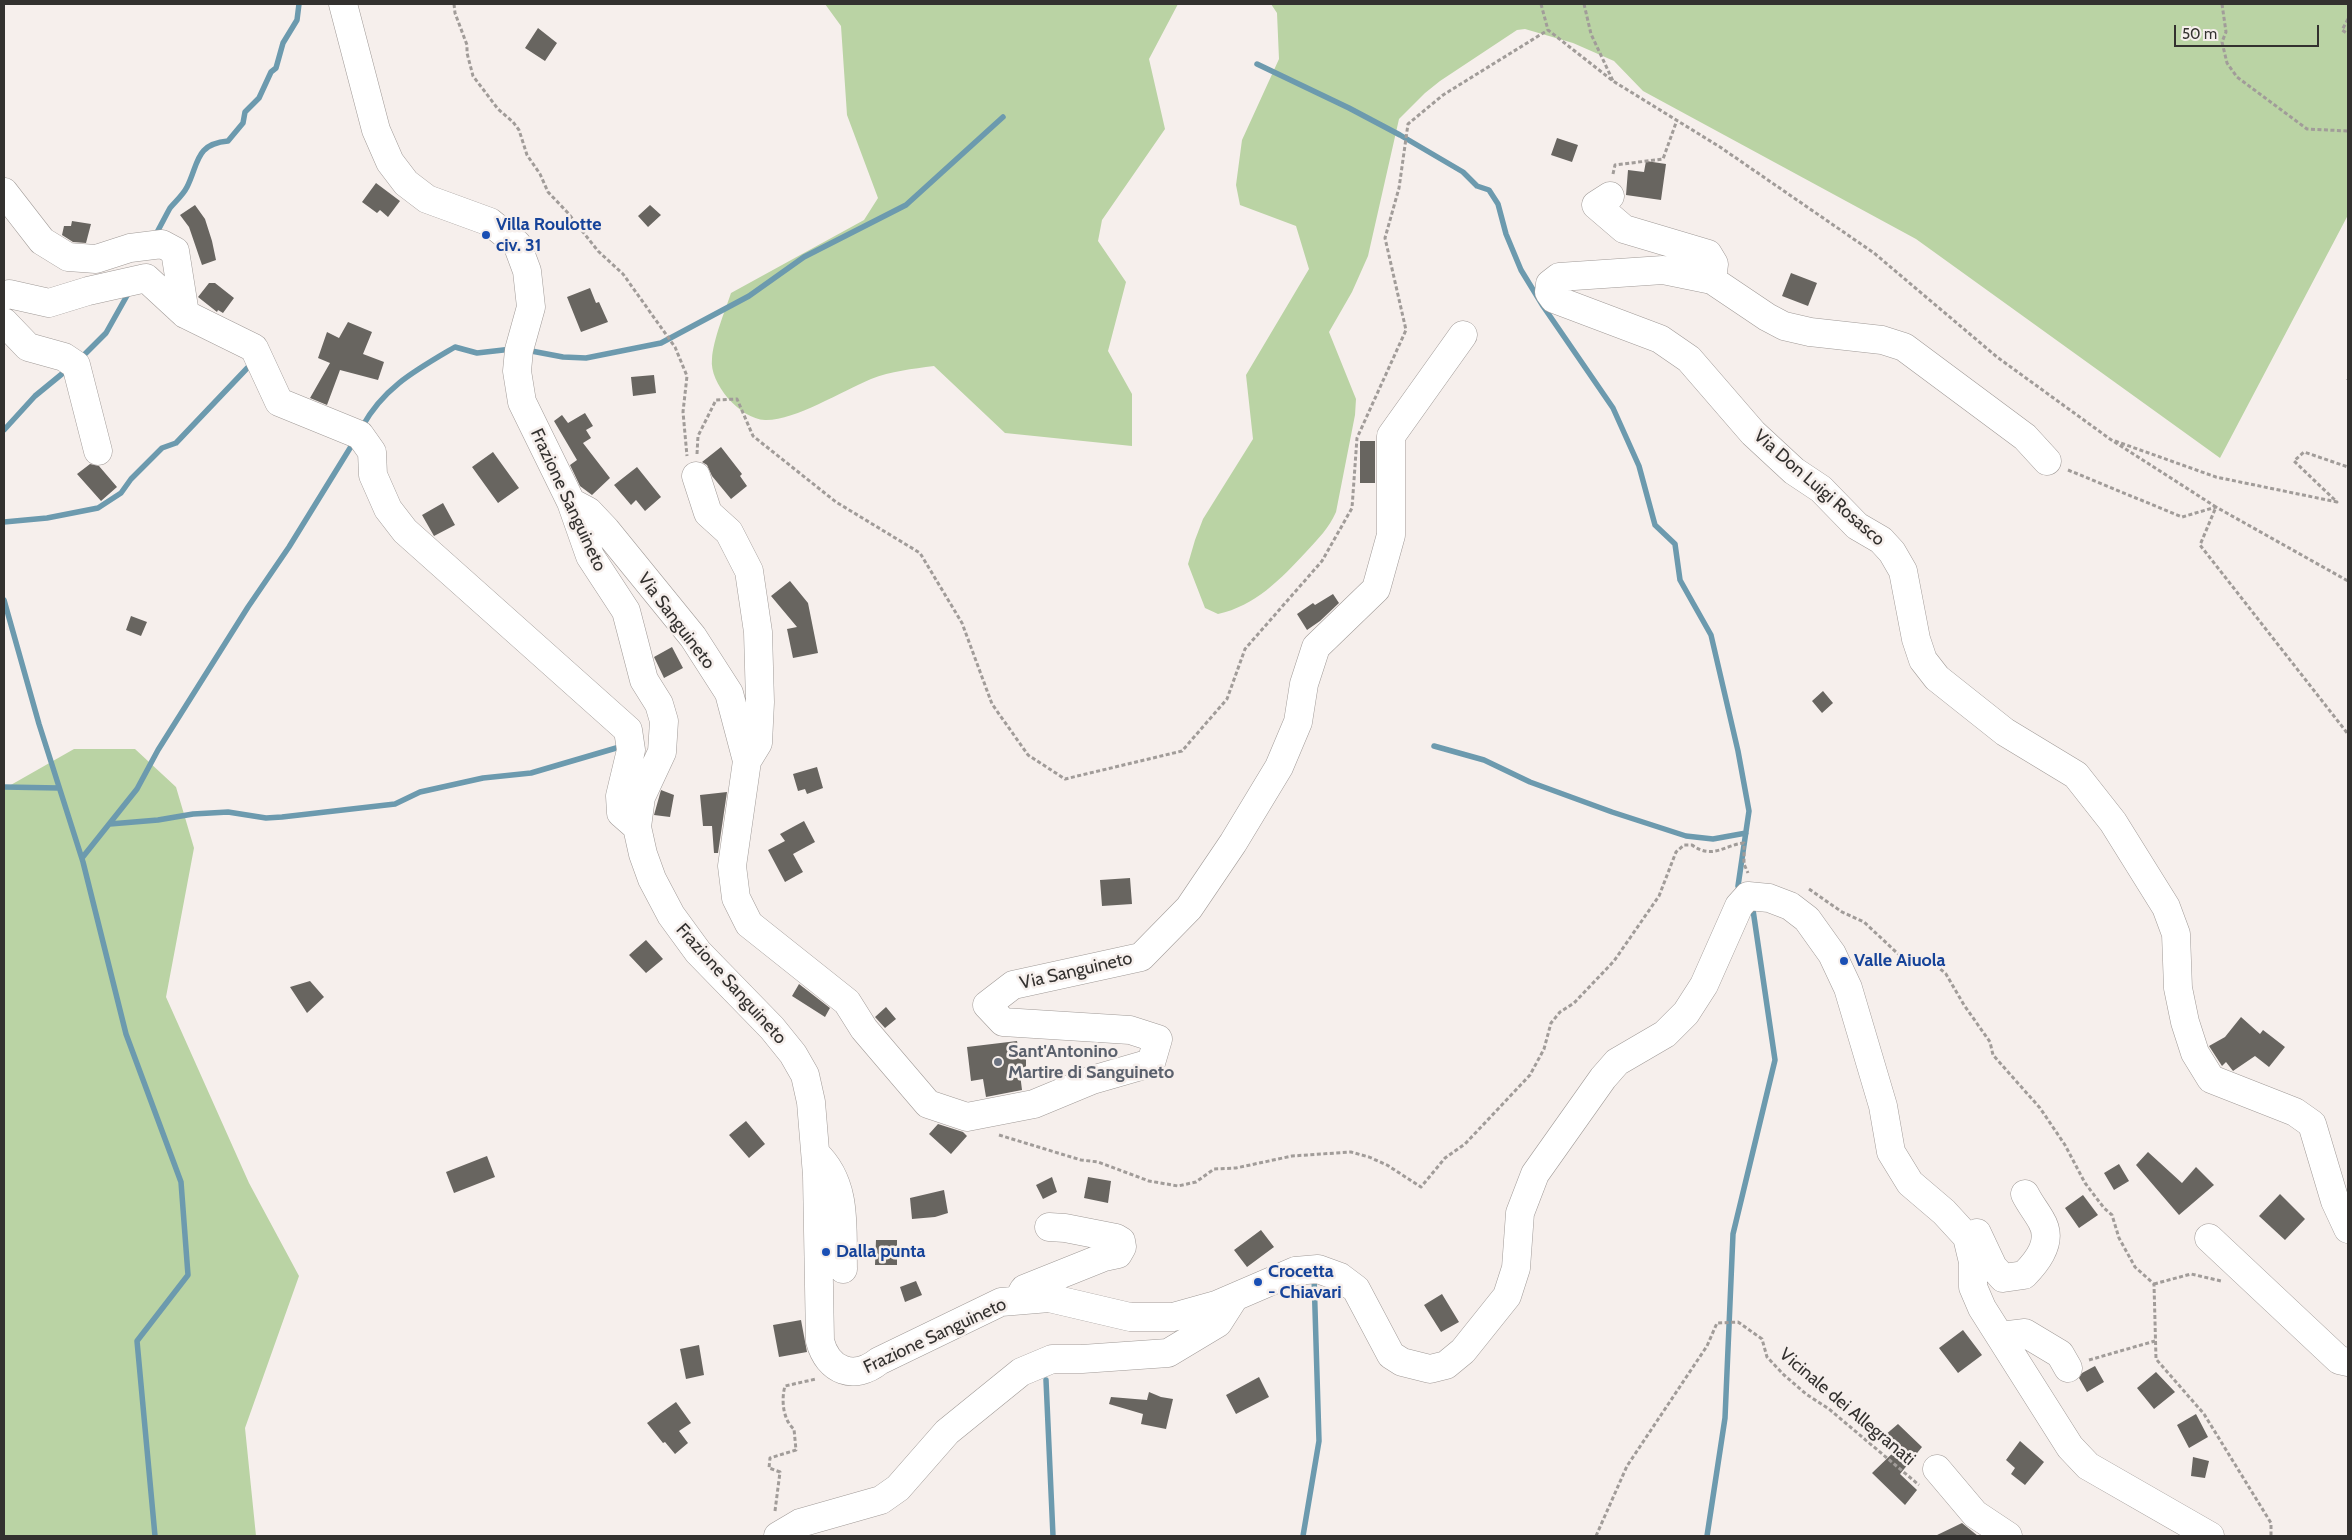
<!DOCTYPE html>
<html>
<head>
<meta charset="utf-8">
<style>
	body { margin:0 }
	#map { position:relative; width:2352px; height:1540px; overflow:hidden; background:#f6efec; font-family:Cabin,sans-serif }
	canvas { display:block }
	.frame { position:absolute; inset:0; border:5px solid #33312f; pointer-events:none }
	.scale { position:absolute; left:2174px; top:25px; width:145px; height:22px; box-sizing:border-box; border:2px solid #33312f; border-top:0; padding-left:6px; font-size:15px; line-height:18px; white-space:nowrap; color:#33312f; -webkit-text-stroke:4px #f6efec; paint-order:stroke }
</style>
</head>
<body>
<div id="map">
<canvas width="2352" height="1540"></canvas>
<div class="frame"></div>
<div class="scale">50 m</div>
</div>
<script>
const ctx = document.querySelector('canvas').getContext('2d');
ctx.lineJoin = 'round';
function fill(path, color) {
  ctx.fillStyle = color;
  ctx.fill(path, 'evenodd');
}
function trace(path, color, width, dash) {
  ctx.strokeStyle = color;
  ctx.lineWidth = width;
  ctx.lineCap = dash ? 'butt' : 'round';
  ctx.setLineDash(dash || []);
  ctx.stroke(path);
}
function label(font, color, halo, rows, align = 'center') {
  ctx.font = font + ' Cabin,sans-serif';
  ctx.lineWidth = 5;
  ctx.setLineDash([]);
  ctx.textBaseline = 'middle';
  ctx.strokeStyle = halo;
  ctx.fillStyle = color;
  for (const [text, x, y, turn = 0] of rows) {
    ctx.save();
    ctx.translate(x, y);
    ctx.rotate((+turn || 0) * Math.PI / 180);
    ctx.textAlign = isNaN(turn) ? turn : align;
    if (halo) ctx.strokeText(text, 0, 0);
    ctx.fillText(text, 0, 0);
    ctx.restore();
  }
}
const green = new Path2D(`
	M 825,4 L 1178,4 L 1149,59 L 1165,129 L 1102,220 L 1098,241 L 1126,282 L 1108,351 L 1132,394 L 1132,446 L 1005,433 L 934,366 C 912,369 891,371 871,379 C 842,391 794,421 765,420 C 740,419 709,383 712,359 C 713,340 725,311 731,293 L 864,220 L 878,198 L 847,115 L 841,26 Z
	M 1271,4 L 2348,4 L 2348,215 L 2220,458 L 1916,239 L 1643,91 L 1614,61 L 1573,43 L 1525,29 L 1517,30 L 1440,81 L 1425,93 L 1399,119 L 1368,256 L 1352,292 L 1329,332 L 1356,399 L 1355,415 L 1336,512 C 1329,528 1318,539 1306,552 C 1281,579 1255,606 1218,614 L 1205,608 L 1188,564 L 1195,540 L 1203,519 L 1253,439 L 1246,375 L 1309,269 L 1296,226 L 1240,205 L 1236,185 L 1242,140 L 1279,59 L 1277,13 Z
	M 74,749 L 135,749 L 176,787 L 194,848 L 166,997 L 249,1183 L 299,1276 L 245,1428 L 256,1536 L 4,1536 L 4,787 L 9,786 Z`);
const stream = new Path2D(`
	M 1257,64 L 1349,108 L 1400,135 L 1463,172 L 1477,186 L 1489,190 L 1498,204 L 1506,234 L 1521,270 L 1543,306 L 1613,408 L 1639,466 L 1655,525 L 1675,544 L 1680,580 L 1711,635 L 1738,751 L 1749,811 L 1738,886
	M 155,236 C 160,227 165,217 170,208 C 176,201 183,195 187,187 C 199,163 195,144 228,141 L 243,123 L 245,112 L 259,98 L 271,72 L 276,68 L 283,43 L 297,20 L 299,4
	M 526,350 L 563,357 L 586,358 L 661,343 L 749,296 L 804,257 L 906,205 L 1003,117
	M 79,360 L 106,333 L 129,292
	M 362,427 C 384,387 416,370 455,347 L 477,353 L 512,349
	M 4,430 L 35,396 L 68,369
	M 4,522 L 47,518 L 98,508 L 121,493 L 131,479 L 162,448 L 176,443 L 253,362
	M 4,600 L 39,724 L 83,862 L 126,1034 L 181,1182 L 188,1275 L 137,1341 L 155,1536
	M 1434,746 L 1484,760 L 1530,782 L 1612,812 L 1686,836 L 1713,839 L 1746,833
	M 4,787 L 59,788
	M 110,824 L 158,820 L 193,814 L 228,812 L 266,818 L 282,817 L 395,804 L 420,792 L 483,778 L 531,773 L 623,746
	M 82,858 L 137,789 L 158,750 L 248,607 L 289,547 L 355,440
	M 1046,1380 L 1053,1536
	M 1303,1536 L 1319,1441 L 1314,1276
	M 1707,1536 L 1725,1418 L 1733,1234 L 1775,1060 L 1753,910`);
const building = new Path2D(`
	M 538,28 L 557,43 L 545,61 L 525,48 Z
	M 1557,138 L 1578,145 L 1572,162 L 1551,155 Z
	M 1646,161 L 1666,164 L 1661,200 L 1626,195 L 1628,170 L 1644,172 Z
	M 376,183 L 400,201 L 388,217 L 380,210 L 377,213 L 362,202 Z
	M 195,205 L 205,219 L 212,241 L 216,260 L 202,265 L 189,227 L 180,215 Z
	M 650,205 L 661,215 L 648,227 L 638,216 Z
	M 72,221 L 91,224 L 86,243 L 73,242 L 62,235 L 64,226 L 71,226 Z
	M 1791,273 L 1817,283 L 1808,306 L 1782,296 Z
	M 209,283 L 215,283 L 234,298 L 223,313 L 218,310 L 217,312 L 198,297 Z
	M 590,288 L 596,303 L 599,302 L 608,322 L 581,332 L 567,297 Z
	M 348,322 L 372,332 L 363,354 L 384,362 L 378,380 L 340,370 L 327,405 L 310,398 L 330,363 L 318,358 L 327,332 L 339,338 Z
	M 654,375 L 656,393 L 633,396 L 631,377 Z
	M 585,413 L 593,426 L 586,430 L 591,438 L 583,443 L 610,478 L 592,495 L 580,486 L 570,465 L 577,460 L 554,421 L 562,415 L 568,423 Z
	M 1360,441 L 1375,441 L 1375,483 L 1360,483 Z
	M 721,447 L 742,474 L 740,476 L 747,486 L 731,499 L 712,476 L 707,465 L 702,462 Z
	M 493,452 L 519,488 L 498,503 L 472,467 Z
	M 90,464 L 99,466 L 117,487 L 101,501 L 77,474 Z
	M 637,467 L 661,497 L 645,511 L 636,500 L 631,505 L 614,485 Z
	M 443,503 L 455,525 L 434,536 L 422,515 Z
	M 790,581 L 808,603 L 818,653 L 793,658 L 787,629 L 797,627 L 771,596 Z
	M 1333,594 L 1339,603 L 1320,621 L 1307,630 L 1297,614 L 1313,603 L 1315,605 Z
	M 131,616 L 147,622 L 141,636 L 126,630 Z
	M 672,647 L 683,668 L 664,678 L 654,657 Z
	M 1823,691 L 1833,703 L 1822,713 L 1812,701 Z
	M 817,767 L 823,788 L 807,794 L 805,789 L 798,791 L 793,774 Z
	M 661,790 L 674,795 L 670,817 L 654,815 Z
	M 727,792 L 718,853 L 714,853 L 712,826 L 703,826 L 700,795 Z
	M 804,821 L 815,842 L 793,854 L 803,872 L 785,882 L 768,850 L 785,841 L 780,834 Z
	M 1130,878 L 1132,904 L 1102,906 L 1100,880 Z
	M 646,940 L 663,959 L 646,973 L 629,955 Z
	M 310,981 L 324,997 L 307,1013 L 290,987 Z
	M 799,984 L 830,1008 L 825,1017 L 792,996 Z
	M 886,1007 L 896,1019 L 885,1028 L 875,1017 Z
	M 2241,1017 L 2260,1034 L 2263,1030 L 2285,1047 L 2269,1067 L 2255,1056 L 2233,1071 L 2226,1062 L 2222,1066 L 2209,1046 L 2225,1037 Z
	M 1017,1041 L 1019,1053 L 1026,1058 L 1026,1066 L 1020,1074 L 1022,1090 L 986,1097 L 983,1079 L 971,1081 L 967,1047 Z
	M 746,1121 L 765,1144 L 749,1158 L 729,1135 Z
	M 938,1124 L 963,1132 L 967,1136 L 951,1154 L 929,1134 Z
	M 2148,1152 L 2182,1183 L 2196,1167 L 2214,1185 L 2179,1215 L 2136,1165 Z
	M 487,1156 L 495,1177 L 454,1193 L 446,1172 Z
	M 2119,1164 L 2129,1181 L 2114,1190 L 2104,1173 Z
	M 1052,1177 L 1057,1192 L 1043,1199 L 1036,1185 Z
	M 1088,1177 L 1111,1181 L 1108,1203 L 1084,1198 Z
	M 944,1190 L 948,1213 L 935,1217 L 912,1219 L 910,1198 Z
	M 2280,1194 L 2305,1219 L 2285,1240 L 2259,1216 Z
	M 2083,1195 L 2098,1215 L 2079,1228 L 2065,1208 Z
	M 1261,1230 L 1274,1247 L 1247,1267 L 1234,1250 Z
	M 876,1240 L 897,1240 L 897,1265 L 875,1265 Z
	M 916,1281 L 922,1295 L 905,1302 L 900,1287 Z
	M 1442,1294 L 1459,1322 L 1441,1332 L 1424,1305 Z
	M 801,1320 L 807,1352 L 779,1357 L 773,1325 Z
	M 1963,1330 L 1982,1355 L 1958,1373 L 1939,1348 Z
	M 699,1345 L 704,1375 L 686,1379 L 680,1349 Z
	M 2095,1366 L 2104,1382 L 2087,1392 L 2079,1378 L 2082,1373 Z
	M 2156,1372 L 2175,1392 L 2154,1409 L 2137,1388 Z
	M 1259,1377 L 1269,1397 L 1236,1414 L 1226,1395 Z
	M 1149,1392 L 1161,1397 L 1173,1399 L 1166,1429 L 1141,1424 L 1143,1414 L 1109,1404 L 1111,1397 L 1147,1400 Z
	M 676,1402 L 691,1423 L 679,1431 L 688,1443 L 675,1454 L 665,1442 L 663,1443 L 647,1423 Z
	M 2196,1414 L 2208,1437 L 2189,1448 L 2177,1425 Z
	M 1898,1424 L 1922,1447 L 1900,1474 L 1917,1490 L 1905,1505 L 1872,1473 L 1898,1448 L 1884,1436 Z
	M 2020,1441 L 2044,1462 L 2025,1485 L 2011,1474 L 2015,1468 L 2006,1460 Z
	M 2193,1457 L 2209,1461 L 2205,1478 L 2191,1476 Z
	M 1962,1523 L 1978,1536 L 1935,1536 Z`);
const path = new Path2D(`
	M 454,4 L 455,13 L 467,45 L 467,53 L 473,76 L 498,109 L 513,122 L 519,130 L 527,155 L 540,174 L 548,192 L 568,213 L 598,251 L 623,274 L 675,347 L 687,376 L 683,412 L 687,456
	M 1541,4 L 1548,30 L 1613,81 L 1720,147 L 1874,253 L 1997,357 L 2110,439 L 2216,507 L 2200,545 L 2348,734
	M 1584,4 L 1591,34 L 1613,81
	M 2222,4 L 2226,32 L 2222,42 L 2227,63 L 2237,77 L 2307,129 L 2348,131
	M 2348,19 L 2342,30 L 2348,34
	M 1613,174 L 1615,165 L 1663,159 L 1677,120
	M 2348,379 L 2348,380
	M 2115,441 L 2216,477 L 2337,502 L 2294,461 L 2304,452 L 2348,467
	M 697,454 L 698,436 L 716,400 L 737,399 L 753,436 L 836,502 L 920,553 L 962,623 L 992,704 L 1028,755 L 1065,779 L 1182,751 L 1227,699 L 1245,649 L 1322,561 L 1352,508 L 1357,438 L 1406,330 L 1385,238 L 1399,188 L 1408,124 L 1443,95 L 1548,30
	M 2068,470 L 2182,517 L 2216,507 L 2348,581
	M 1809,889 L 1842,912 L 1864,922 L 1910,965 L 1929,959 L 1946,974 L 1964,1005 L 1990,1042 L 1993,1055 L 2040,1108 L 2065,1145 L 2085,1183 L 2104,1208 L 2112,1215 L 2119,1238 L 2135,1267 L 2154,1284 L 2156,1359 L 2204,1414 L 2271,1523 L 2271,1536
	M 999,1135 L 1081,1160 L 1098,1162 L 1149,1181 L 1178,1186 L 1196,1182 L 1214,1169 L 1236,1168 L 1292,1156 L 1351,1152 L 1369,1157 L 1387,1165 L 1421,1187 L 1445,1158 L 1465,1144 L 1530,1075 L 1544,1049 L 1551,1023 L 1560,1012 L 1574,1003 L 1614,961 L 1659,896 L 1676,852 L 1684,845 L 1692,845 C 1713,860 1724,845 1744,843 L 1744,864 L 1748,873
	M 2154,1284 L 2191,1274 L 2221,1281
	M 2089,1360 L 2155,1341
	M 775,1511 L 780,1472 L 769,1468 L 770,1458 L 796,1450 L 794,1429 C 783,1420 781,1400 785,1386 L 816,1379
	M 1596,1536 L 1627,1466 L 1707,1346 L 1717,1323 L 1738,1322 L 1762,1339 L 1767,1357 L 1784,1375 L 1806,1394 L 1829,1409 L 1919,1485`);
const minor = new Path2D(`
	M 343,4 L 376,130 L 390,162 L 406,183 L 427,199 L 490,222 L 517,244 L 527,271 L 531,307 L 519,350 L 517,371 L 522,402 L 571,502 L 590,556 L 626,611 L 644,680 L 659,704 L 664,721 L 662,752 L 641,797 L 637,827 L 643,854 L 652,879 L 671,915 L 698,952 L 772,1028 L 793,1054 L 805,1075 L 811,1102 L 817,1175 L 820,1341 C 828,1371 854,1381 879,1361 L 1001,1302 L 1049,1298 L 1130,1317 L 1173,1317 L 1216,1305 L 1295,1271 L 1318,1269 L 1340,1277 L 1356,1289 L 1391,1355 L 1402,1362 L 1430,1369 L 1446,1365 L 1463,1351 L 1507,1296 L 1516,1268 L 1520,1213 L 1535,1174 L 1603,1078 L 1617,1062 L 1665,1034 L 1686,1013 L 1704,985 L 1739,906 L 1748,896 L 1769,898 L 1790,906 L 1807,919 L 1832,954 L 1848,988 L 1883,1106 L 1891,1152 L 1910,1183 L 1944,1212 L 1967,1237 L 1973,1262 L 1973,1287 L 1982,1308 L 2070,1447 L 2088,1466 L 2210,1536
	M 4,192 L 42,241 L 68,257 L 96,259 L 130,248 L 162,244 L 175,251 L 185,314 L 254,348 L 279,402 L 360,435 L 372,452 L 373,475 L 388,509 L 405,531 L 628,730 L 631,750 L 620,796 L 621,813 L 637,827
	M 1610,196 L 1596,205 L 1624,229 L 1708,254 L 1714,264 L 1712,280
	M 4,296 L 9,294 L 49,303 L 88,291 L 146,278 L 185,314
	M 4,322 L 28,347 L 64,357 L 76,365 L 98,451
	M 2047,461 L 2025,437 L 1904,347 L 1882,340 L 1810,332 L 1784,326 L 1767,317 L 1712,280 L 1663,270 L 1559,277 L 1550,284 L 1549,292 L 1554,299 L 1660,339 L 1689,359 L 1753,433 L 1794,471 L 1821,489 L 1857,526 L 1881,540 L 1892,552 L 1903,571 L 1916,639 L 1923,660 L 1937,678 L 2005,732 L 2076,775 L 2113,822 L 2166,907 L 2176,934 L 2178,988 L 2185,1022 L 2195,1053 L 2211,1079 L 2295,1112 L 2312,1124 L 2335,1201 L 2348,1229
	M 696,476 L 708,513 L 729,532 L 749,571 L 758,632 L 760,702 L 758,743 L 747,761
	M 571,502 L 588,511 L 606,530 L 693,637 L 729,693 L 747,761 L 732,866 L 736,898 L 749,924 L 847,1002 L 864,1029 L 928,1104 L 967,1117 L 1034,1104 L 1092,1080 L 1151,1063 L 1158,1039 L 1130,1030 L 1003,1022 L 987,1005 L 1013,985 L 1141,957 L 1189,908 L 1233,843 L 1279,767 L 1298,722 L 1304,684 L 1316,647 L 1376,589 L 1391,535 L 1391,436 L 1463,335
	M 816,1154 C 848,1184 842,1228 843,1269
	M 1977,1233 L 1993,1267 L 2003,1278 L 2024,1275 C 2038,1261 2054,1241 2041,1220 C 2036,1211 2030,1204 2025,1194
	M 2209,1238 L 2339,1360 L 2348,1362
	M 1019,1298 L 1024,1289 L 1104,1257 L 1118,1254 L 1122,1247 L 1121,1241 L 1116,1238 L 1065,1228 L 1049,1227
	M 2000,1336 L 2025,1333 L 2060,1354 L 2068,1368
	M 1937,1469 L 1975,1514 L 2008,1536
	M 778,1536 L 800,1523 L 881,1500 L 898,1488 L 947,1432 L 1021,1372 L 1052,1359 L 1082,1359 L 1168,1353 L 1218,1323 L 1234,1298`);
const markers = [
	[486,235,5,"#1a4fb4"],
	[1844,961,5,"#1a4fb4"],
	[998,1062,5,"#6b7280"],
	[826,1252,5,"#1a4fb4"],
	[1258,1282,5,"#1a4fb4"]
];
const transitNames = [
	["Villa Roulotte",496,225],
	["civ. 31",496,246],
	["Valle Aiuola",1854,961],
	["Dalla punta",836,1252],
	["Crocetta",1268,1272],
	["- Chiavari",1268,1293]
];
const streetNames = [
	["Via Don Luigi Rosasco",1819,488,41],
	["Frazione Sanguineto",568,500,65],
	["Via Sanguineto",676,621,53],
	["Via Sanguineto",1076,971,-13],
	["Frazione Sanguineto",731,984,48],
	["Frazione Sanguineto",935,1336,-25],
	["Vicinale dei Allegranati",1847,1407,40]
];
const worshipNames = [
	["Sant'Antonino",1008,1052],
	["Martire di Sanguineto",1008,1073]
];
fill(green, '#bad3a4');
trace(stream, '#6c9aae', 5.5);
fill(building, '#686560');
trace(minor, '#a09a97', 29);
trace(path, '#a19c99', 3, [4, 2.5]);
trace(minor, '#fff', 28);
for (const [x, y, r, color] of markers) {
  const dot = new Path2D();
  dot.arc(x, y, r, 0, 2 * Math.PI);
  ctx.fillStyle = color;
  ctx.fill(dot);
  trace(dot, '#f6efec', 2);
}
label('bold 18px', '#164399', '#f6efec', transitNames, 'left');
label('18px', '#33312f', '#f6efec', streetNames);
label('bold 18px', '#5b616d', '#f6efec', worshipNames, 'left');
</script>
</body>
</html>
